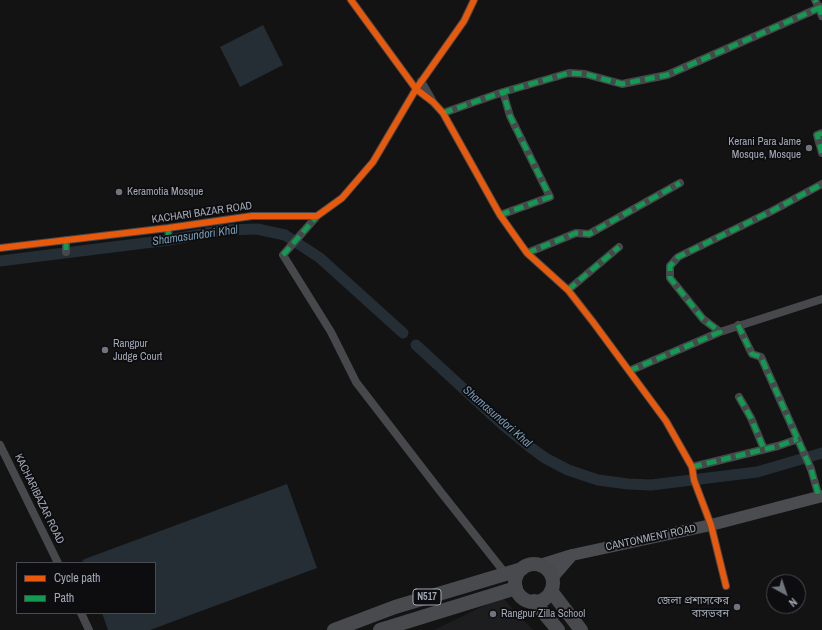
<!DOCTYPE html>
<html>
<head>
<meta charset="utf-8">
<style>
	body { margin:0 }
	#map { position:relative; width:822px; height:630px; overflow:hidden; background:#131313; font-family:"Archivo Narrow",sans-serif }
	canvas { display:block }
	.legend { position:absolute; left:16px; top:562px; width:140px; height:52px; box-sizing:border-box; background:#0d0d0f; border:1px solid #494b52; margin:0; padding:5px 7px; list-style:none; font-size:12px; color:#a2a9b6 }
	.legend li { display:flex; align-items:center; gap:8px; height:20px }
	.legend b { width:20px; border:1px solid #494b52 }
	.north { position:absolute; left:766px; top:574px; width:40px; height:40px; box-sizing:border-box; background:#0d0d0f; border:1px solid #494b52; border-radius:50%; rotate:140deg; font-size:11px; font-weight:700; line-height:16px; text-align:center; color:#a2a9b6 }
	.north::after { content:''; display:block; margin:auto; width:14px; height:18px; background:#70747d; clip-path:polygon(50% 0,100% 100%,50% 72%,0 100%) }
</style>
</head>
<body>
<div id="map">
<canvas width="822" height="630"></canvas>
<ul class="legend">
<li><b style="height:5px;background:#e8590c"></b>Cycle path</li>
<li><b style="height:5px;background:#139951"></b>Path</li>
</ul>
<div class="north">N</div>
</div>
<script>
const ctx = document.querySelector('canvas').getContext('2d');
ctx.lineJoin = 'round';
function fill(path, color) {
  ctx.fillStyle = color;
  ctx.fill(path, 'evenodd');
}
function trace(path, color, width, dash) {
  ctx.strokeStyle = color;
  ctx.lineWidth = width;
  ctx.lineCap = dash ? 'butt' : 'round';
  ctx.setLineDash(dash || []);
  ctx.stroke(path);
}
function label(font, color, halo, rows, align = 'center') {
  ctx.font = font + ' "Archivo Narrow","Noto Sans Bengali",sans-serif';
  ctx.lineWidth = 3.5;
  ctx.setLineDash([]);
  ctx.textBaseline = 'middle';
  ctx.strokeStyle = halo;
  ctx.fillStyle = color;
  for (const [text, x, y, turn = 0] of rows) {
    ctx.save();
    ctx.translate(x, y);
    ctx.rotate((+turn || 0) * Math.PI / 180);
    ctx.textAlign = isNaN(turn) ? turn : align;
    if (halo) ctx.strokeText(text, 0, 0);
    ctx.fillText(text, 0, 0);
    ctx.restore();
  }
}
const built = new Path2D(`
	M 502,597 L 533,630 L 434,630 Z`);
const water = new Path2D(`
	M 263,25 L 283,65 L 240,87 L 220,47 Z
	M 287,484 L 317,568 L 150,630 L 108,630 L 102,613 L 155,613 L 155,563 L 84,563 L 82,560 Z`);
const canal = new Path2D(`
	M 0,261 L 169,240 L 224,230 L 257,229 L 285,235 L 320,258 L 403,333
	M 416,345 L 503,425 L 530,447 L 545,458 L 568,470 L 598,480 L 628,484 L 651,485 L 757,472 L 822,453`);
const minor = new Path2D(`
	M 351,0 L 416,89 L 433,102 L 443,113 L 500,215 L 527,253 L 568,290 L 593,322 L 666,421 L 692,467 L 694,480 L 711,525 L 726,586
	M 822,7 L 819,8 L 822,16
	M 421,81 L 432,100
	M 443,113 L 503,92 L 569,73 L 585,74 L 622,84 L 667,75 L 819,8 L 815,0
	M 822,133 L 817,135 L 822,153
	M 500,215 L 550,197 L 510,116 L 503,92
	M 317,216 L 283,255 L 331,332 L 356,382 L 440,491 L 505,573
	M 168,228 L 169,240
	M 66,240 L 66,252
	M 0,248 L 168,228 L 252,216 L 317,216 L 342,198 L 373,162 L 416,89 L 464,21 L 474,0
	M 527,253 L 576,233 L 589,234 L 680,183
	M 568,290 L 619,247
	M 738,325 L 752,354 L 761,357 L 811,469 L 819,497
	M 720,332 L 822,299
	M 629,371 L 720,332 L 703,319 L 670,278 L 670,266 L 678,257 L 772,211 L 822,184
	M 739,397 L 751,418 L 764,449
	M 0,445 L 58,563
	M 692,467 L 778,446 L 798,439
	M 81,613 L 89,630`);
const secondary = new Path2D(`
	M 540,565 L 572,555 L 711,525 L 822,496
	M 552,578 L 572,555`);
const trunk = new Path2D(`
	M515 583a19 19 0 1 1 38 0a19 19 0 1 1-38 0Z
	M 551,591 L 581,630
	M 534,601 L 558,630
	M 334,630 L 395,607 L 522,569
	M 380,630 L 516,588`);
const quiet = new Path2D(`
	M 822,7 L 819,8 L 822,16
	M 443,113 L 503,92 L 569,73 L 585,74 L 622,84 L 667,75 L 819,8 L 815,0
	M 822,133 L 817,135 L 822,153
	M 500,215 L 550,197 L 510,116 L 503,92
	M 168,228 L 169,240
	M 66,240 L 66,252
	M 527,253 L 576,233 L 589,234 L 680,183
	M 283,255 L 317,216
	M 568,290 L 619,247
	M 738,325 L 752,354 L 761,357 L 811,469 L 819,497
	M 629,371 L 720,332 L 703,319 L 670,278 L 670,266 L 678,257 L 772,211 L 822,184
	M 739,397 L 751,418 L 764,449
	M 692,467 L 778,446 L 798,439`);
const cycleway = new Path2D(`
	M 351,0 L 416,89 L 433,102 L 443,113 L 500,215 L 527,253 L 568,290 L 593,322 L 666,421 L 692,467 L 694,480 L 711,525 L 726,586
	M 0,248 L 168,228 L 252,216 L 317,216 L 342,198 L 373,162 L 416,89 L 464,21 L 474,0`);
const markers = [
	[809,148,4,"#70747d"],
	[119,192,4,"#70747d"],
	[105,350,4,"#70747d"],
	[737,607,4,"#70747d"],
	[493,614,4,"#70747d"]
];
const shields = [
	[427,597,28]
];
const shieldNames = [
	["N517",427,597]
];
const poiNames = [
	["Kerani Para Jame",801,142,"right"],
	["Mosque, Mosque",801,155,"right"],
	["Keramotia Mosque",127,192],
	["Rangpur",113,344],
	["Judge Court",113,357],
	["জেলা প্রশাসকের",729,601,"right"],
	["বাসভবন",729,614,"right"],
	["Rangpur Zilla School",501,614]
];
const streetNames = [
	["KACHARI BAZAR ROAD",202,213,-8],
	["KACHARIBAZAR ROAD",39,499,64],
	["CANTONMENT ROAD",651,538,-12]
];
const waterNames = [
	["Shamasundori Khal",195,236,-8],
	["Shamasundori Khal",497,417,41]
];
fill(built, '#1d1d1f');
fill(water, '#252e35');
trace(canal, '#252e35', 11);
trace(minor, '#47484c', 8);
trace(secondary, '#4a4c50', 12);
trace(trunk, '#494a4e', 14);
trace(quiet, '#139951', 5, [10, 5]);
trace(cycleway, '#e8590c', 6);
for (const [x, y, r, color] of markers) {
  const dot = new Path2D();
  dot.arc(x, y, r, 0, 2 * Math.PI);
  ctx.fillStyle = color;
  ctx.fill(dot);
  trace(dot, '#0d0d0f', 1.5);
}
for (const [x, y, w] of shields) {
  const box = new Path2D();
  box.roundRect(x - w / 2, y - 8, w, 16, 3);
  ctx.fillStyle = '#0d0d0f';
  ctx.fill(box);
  trace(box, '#a2a9b6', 1);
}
label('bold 10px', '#a2a9b6', null, shieldNames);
label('11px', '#a2a9b6', '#0d0d0f', poiNames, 'left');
label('11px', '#a2a9b6', '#0d0d0f', streetNames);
label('italic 12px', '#7599b4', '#0d0d0f', waterNames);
</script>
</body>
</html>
